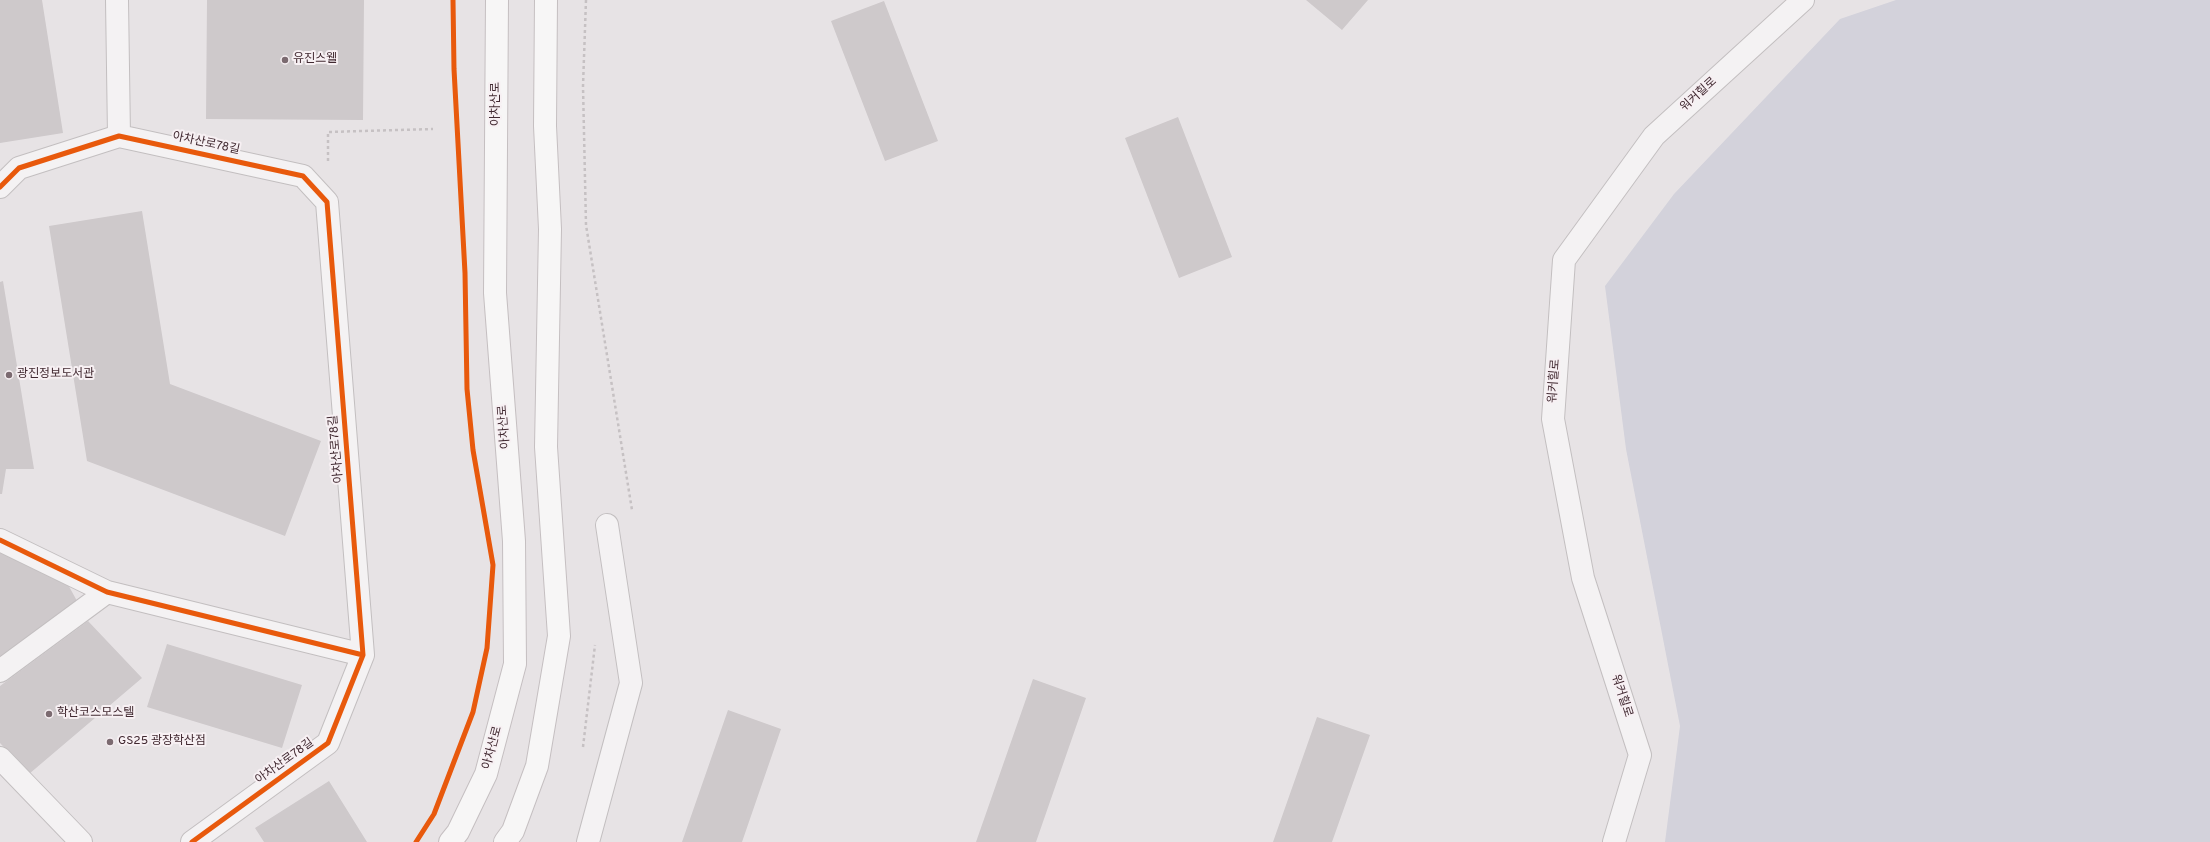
<!DOCTYPE html>
<html>
<head>
<meta charset="utf-8">
<style>
	body { margin:0 }
	canvas { display:block; background:#e7e3e5 }
</style>
</head>
<body>
<canvas width="2210" height="842"></canvas>
<script>
const ctx = document.querySelector('canvas').getContext('2d');
ctx.lineJoin = 'round';
function fill(path, color) {
  ctx.fillStyle = color;
  ctx.fill(path, 'evenodd');
}
function trace(path, color, width, dash) {
  ctx.strokeStyle = color;
  ctx.lineWidth = width;
  ctx.lineCap = dash ? 'butt' : 'round';
  ctx.setLineDash(dash || []);
  ctx.stroke(path);
}
function label(font, color, halo, rows, align = 'center') {
  ctx.font = font + ' Overpass,"Noto Sans KR",sans-serif';
  ctx.lineWidth = 4;
  ctx.setLineDash([]);
  ctx.textBaseline = 'middle';
  ctx.strokeStyle = halo;
  ctx.fillStyle = color;
  for (const [text, x, y, turn = 0] of rows) {
    ctx.save();
    ctx.translate(x, y);
    ctx.rotate((+turn || 0) * Math.PI / 180);
    ctx.textAlign = isNaN(turn) ? turn : align;
    if (halo) ctx.strokeText(text, 0, 0);
    ctx.fillText(text, 0, 0);
    ctx.restore();
  }
}
const green = new Path2D(`
	M 1896,0 L 2210,0 L 2210,842 L 1665,842 L 1680,726 L 1626,449 L 1605,286 L 1674,194 L 1840,19 Z`);
const building = new Path2D(`
	M 0,0 L 42,0 L 63,133 L 0,143 Z
	M 207,0 L 364,0 L 363,120 L 206,119 Z
	M 1306,0 L 1368,0 L 1342,30 Z
	M 884,1 L 938,141 L 885,161 L 831,21 Z
	M 1178,117 L 1232,257 L 1179,278 L 1125,138 Z
	M 142,211 L 170,384 L 321,441 L 285,536 L 87,461 L 49,226 Z
	M 3,281 L 34,469 L 6,469 L 2,494 L 0,494 L 0,282 Z
	M 0,551 L 66,581 L 82,610 L 0,664 Z
	M 88,621 L 142,678 L 29,774 L 0,743 L 0,686 Z
	M 167,644 L 302,685 L 282,748 L 147,707 Z
	M 1033,679 L 1086,698 L 1036,842 L 976,842 Z
	M 728,710 L 781,729 L 742,842 L 682,842 Z
	M 1317,717 L 1370,735 L 1332,842 L 1273,842 Z
	M 329,781 L 367,842 L 264,842 L 255,828 Z`);
const path = new Path2D(`
	M 586,0 L 583,86 L 586,225 L 632,510
	M 328,161 L 328,132 L 433,129
	M 583,747 L 595,645`);
const minor = new Path2D(`
	M 117,0 L 119,136
	M 0,187 L 19,168 L 119,136 L 303,176 L 327,202 L 363,655 L 328,743 L 192,842
	M 0,540 L 107,592 L 363,655
	M 0,671 L 107,592
	M 0,758 L 81,842
	M 588,842 L 631,683 L 607,525
	M 1614,842 L 1640,755 L 1583,578 L 1553,419 L 1564,260 L 1654,136 L 1803,0`);
const major = new Path2D(`
	M 450,842 L 458,832 L 486,774 L 515,664 L 514,541 L 495,293 L 497,0
	M 505,842 L 513,831 L 537,766 L 559,636 L 546,447 L 550,229 L 545,126 L 546,0`);
const cycleway = new Path2D(`
	M 0,187 L 19,168 L 119,136 L 303,176 L 327,202 L 363,655 L 328,743 L 192,842
	M 0,540 L 107,592 L 363,655
	M 416,842 L 434,814 L 473,712 L 487,648 L 493,565 L 473,450 L 467,389 L 465,273 L 454,69 L 453,0`);
const markers = [
	[285,60,4,"#7b6a70"],
	[9,375,4,"#7b6a70"],
	[49,714,4,"#7b6a70"],
	[110,742,4,"#7b6a70"]
];
const poiNames = [
	["유진스웰",293,60],
	["광진정보도서관",17,375],
	["학산코스모스텔",57,714],
	["GS25 광장학산점",118,742]
];
const streetNames = [
	["워커힐로",1699,95,-42],
	["아차산로",497,104,-90],
	["아차산로78길",206,144,12],
	["워커힐로",1555,381,-86],
	["아차산로",505,427,-94],
	["아차산로78길",337,449,-95],
	["워커힐로",1621,696,72],
	["아차산로",493,748,-75],
	["아차산로78길",285,762,-36]
];
fill(green, '#d3d2db');
fill(building, '#cec9cb');
trace(minor, '#c3bfc0', 24);
trace(major, '#c5bfc1', 24);
trace(path, '#c6c1c3', 2.5, [3, 3]);
trace(minor, '#f4f2f3', 22);
trace(major, '#f7f6f6', 22);
trace(cycleway, '#e8590c', 5);
for (const [x, y, r, color] of markers) {
  const dot = new Path2D();
  dot.arc(x, y, r, 0, 2 * Math.PI);
  ctx.fillStyle = color;
  ctx.fill(dot);
  trace(dot, '#f7f0f3', 1.5);
}
label('12px', '#412931', '#f7f0f3', poiNames, 'left');
label('12px', '#412931', '#f7f0f3', streetNames);
</script>
</body>
</html>
